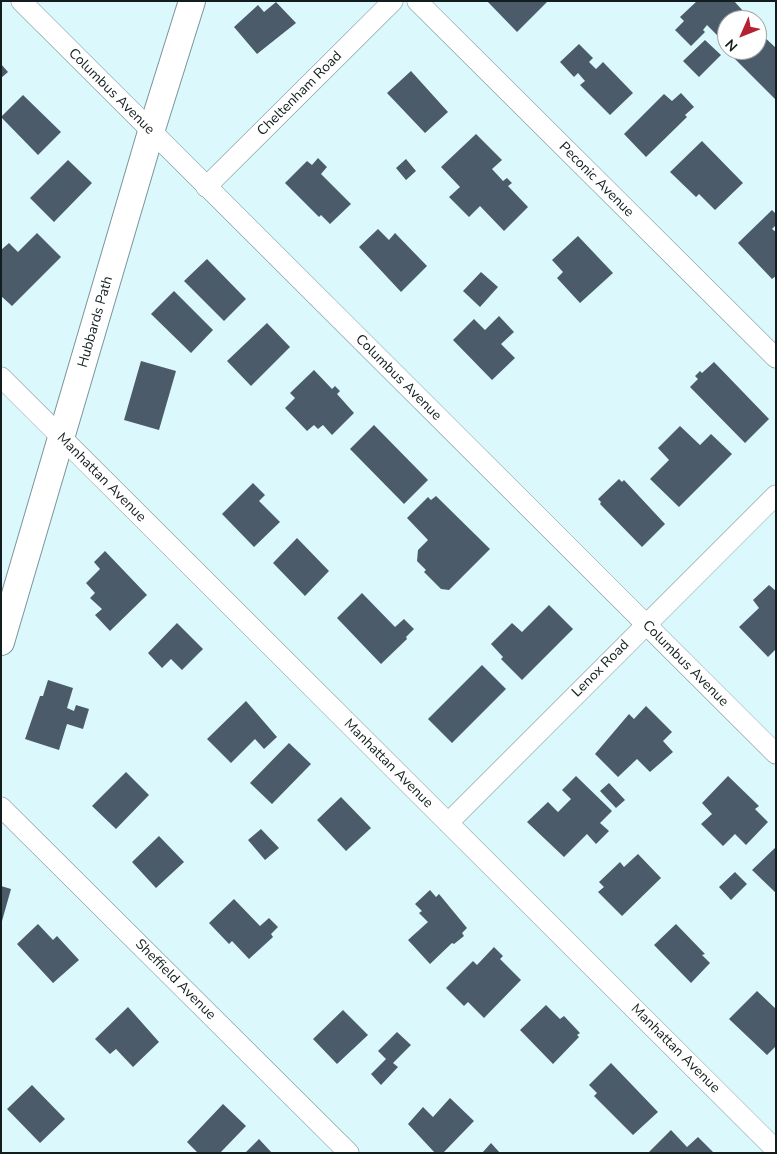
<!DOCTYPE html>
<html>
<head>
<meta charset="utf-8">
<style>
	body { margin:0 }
	#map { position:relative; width:777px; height:1154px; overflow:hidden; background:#dbf8fd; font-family:"Nunito Sans",sans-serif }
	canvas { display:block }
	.frame { position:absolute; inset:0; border:2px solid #121d1f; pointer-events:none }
	.north { position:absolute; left:717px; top:10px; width:50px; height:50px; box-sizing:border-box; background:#fff; border:1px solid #a0a5a5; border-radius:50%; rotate:226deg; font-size:14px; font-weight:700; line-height:20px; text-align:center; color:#121d1f }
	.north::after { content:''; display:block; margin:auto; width:18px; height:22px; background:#b42231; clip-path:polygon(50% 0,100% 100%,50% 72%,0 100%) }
</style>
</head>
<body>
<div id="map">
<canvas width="777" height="1154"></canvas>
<div class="frame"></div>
<div class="north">N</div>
</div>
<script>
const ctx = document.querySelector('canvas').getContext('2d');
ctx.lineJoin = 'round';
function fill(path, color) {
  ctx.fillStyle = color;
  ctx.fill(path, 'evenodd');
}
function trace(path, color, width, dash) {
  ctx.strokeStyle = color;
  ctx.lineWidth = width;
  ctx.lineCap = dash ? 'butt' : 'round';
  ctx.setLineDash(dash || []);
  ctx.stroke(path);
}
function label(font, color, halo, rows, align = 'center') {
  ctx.font = font + ' "Nunito Sans",sans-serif';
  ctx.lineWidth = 5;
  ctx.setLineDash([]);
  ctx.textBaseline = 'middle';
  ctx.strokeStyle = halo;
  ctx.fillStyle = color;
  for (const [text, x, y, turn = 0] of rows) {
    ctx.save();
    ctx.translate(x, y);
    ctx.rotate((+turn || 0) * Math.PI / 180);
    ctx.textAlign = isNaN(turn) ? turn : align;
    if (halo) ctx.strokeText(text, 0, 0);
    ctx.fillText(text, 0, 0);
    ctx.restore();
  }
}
const building = new Path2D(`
	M 487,1 L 548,1 L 517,32 Z
	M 697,1 L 734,1 L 744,12 L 735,20 L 727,20 L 727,28 L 718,36 L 707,25 L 703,30 L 705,32 L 691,46 L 675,30 L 684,21 L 680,17 Z
	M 276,2 L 296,23 L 257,54 L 234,27 L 258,5 L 264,12 Z
	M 760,33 L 776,48 L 776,100 L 734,58 L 742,50 L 757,50 L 757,36 Z
	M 705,40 L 721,55 L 699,77 L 683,61 Z
	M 579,44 L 593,58 L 589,62 L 596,69 L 603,62 L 633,93 L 610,115 L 580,85 L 585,81 L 578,73 L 574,77 L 560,62 Z
	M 1,64 L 8,72 L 1,78 Z
	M 411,71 L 448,112 L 425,133 L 387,93 Z
	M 681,93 L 694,107 L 685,115 L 687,117 L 646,157 L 624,134 L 664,94 L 672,101 Z
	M 23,95 L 61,132 L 38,155 L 1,117 Z
	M 476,134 L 502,160 L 492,169 L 503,181 L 507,178 L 512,183 L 508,186 L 528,207 L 504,231 L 480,206 L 469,217 L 449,197 L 460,187 L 441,167 Z
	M 702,141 L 743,183 L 715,210 L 699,194 L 696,197 L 670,172 Z
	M 318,158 L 327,167 L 321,174 L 351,204 L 330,224 L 321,215 L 319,217 L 285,183 L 307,161 L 312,165 Z
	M 406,159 L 416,171 L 406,180 L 396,168 Z
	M 68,160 L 92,183 L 54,222 L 30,198 Z
	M 772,210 L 776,214 L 776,225 L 772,229 L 776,232 L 776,276 L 772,279 L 738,243 Z
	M 378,229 L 389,240 L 395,233 L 427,266 L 401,292 L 359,247 Z
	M 37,233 L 61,257 L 12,306 L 1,296 L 1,250 L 9,243 L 18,252 Z
	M 578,236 L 613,273 L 580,303 L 557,278 L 563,272 L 552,260 Z
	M 207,259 L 246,299 L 224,321 L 184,281 Z
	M 481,272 L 498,287 L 480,307 L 463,291 Z
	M 174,291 L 213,330 L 191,353 L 151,314 Z
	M 499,316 L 514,332 L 501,344 L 515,358 L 492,380 L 453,340 L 474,319 L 485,330 Z
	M 267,323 L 290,347 L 251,386 L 227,361 Z
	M 141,361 L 176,371 L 159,430 L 124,420 Z
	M 714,362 L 769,419 L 745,443 L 690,387 L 698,379 L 695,376 L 700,371 L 702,373 Z
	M 314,370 L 332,389 L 335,386 L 340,391 L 337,394 L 354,413 L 332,435 L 323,425 L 318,429 L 314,425 L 307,431 L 285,408 L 295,398 L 290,393 Z
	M 374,425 L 428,480 L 404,504 L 350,449 Z
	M 680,426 L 700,445 L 711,434 L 732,454 L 679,507 L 650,479 L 669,460 L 658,448 Z
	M 619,479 L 622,482 L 624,480 L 665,524 L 642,547 L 600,504 L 601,502 L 598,499 Z
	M 253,483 L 265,495 L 259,501 L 280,522 L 254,547 L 222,514 Z
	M 436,496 L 490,549 L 449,590 L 441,589 L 424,572 L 426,570 L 417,561 L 418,550 L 428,540 L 407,518 L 428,497 L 431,500 Z
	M 297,538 L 329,571 L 305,596 L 273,563 Z
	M 105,551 L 147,595 L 110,631 L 95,615 L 102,609 L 90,598 L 95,593 L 86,583 L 100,569 L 94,562 Z
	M 769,585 L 776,591 L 776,649 L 768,657 L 739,627 L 759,608 L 753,600 Z
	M 362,593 L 395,627 L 404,619 L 414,629 L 406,637 L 407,639 L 381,664 L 337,618 Z
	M 549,605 L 573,629 L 522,680 L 501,659 L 503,657 L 491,644 L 512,623 L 522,632 Z
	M 177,623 L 203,649 L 182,670 L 171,659 L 162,668 L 148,653 Z
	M 482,665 L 506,689 L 452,743 L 428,719 Z
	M 48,680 L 73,688 L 67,708 L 74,711 L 76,705 L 89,709 L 83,729 L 67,724 L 59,750 L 25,739 L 40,696 L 43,696 Z
	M 246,701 L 277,737 L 264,749 L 255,739 L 231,763 L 207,739 Z
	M 646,706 L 672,732 L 663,741 L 673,752 L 650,772 L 637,759 L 618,777 L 595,754 L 629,714 L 634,719 Z
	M 289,743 L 311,764 L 272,804 L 250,783 Z
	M 126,772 L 149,795 L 116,829 L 92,806 Z
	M 576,776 L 612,811 L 600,823 L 609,831 L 596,844 L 587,834 L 564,857 L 527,822 L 548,802 L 558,812 L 571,799 L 562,790 Z
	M 728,776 L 759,806 L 755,809 L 768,822 L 746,845 L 735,834 L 723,846 L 701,824 L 712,814 L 702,803 Z
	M 609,783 L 625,800 L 616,808 L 600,791 Z
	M 341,797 L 371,828 L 346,851 L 317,820 Z
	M 261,829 L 279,848 L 265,860 L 248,840 Z
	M 159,836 L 184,862 L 156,888 L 132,862 Z
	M 776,847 L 776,893 L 752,870 Z
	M 638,854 L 661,878 L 622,916 L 598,892 L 604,887 L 599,882 L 620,862 L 624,867 Z
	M 735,872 L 747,884 L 731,900 L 719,887 Z
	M 1,886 L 11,889 L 2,921 L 1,921 Z
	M 430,890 L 436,897 L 439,894 L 467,928 L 462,933 L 464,936 L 454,944 L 452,943 L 430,964 L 408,940 L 428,922 L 419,913 L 422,911 L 415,904 Z
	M 234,899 L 260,926 L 269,918 L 278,927 L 271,934 L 273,937 L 249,959 L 232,941 L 229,944 L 209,923 Z
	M 38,924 L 53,940 L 57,936 L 79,960 L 53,983 L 17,944 Z
	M 676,924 L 705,954 L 702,955 L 710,963 L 691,983 L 654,945 Z
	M 494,947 L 503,956 L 500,959 L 521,980 L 484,1018 L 468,1002 L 464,1006 L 446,988 L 473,961 L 477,965 Z
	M 757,991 L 776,1009 L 776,1046 L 767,1055 L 729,1019 Z
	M 546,1005 L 560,1019 L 564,1016 L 580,1033 L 577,1035 L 579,1037 L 553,1064 L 520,1030 Z
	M 128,1007 L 159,1042 L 133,1067 L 116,1049 L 110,1054 L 95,1039 Z
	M 343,1010 L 368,1035 L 337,1064 L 313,1039 Z
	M 397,1032 L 411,1045 L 393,1063 L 398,1067 L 381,1085 L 371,1074 L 386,1059 L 378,1051 Z
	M 611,1063 L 658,1112 L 633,1135 L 594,1096 L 597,1093 L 589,1085 Z
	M 32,1085 L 65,1119 L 40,1143 L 7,1109 Z
	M 450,1098 L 474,1121 L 443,1153 L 435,1153 L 408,1124 L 423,1107 L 433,1117 Z
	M 223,1104 L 246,1126 L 220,1153 L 198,1153 L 187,1142 Z
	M 671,1130 L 687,1147 L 698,1137 L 714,1153 L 648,1153 Z
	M 259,1139 L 272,1153 L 245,1153 Z
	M 491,1143 L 500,1153 L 482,1153 Z`);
const minor = new Path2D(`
	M 21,1 L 776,754
	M 417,1 L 776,358
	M 206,187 L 393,1
	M 1,377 L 776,1150
	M 1,807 L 349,1153
	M 448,823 L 776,495`);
const tertiary = new Path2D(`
	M 1,642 L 151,132 L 192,1`);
const streetNames = [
	["Columbus Avenue",111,92,45],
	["Cheltenham Road",300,94,-45],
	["Peconic Avenue",596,180,45],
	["Hubbards Path",96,322,-74],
	["Columbus Avenue",398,378,45],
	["Manhattan Avenue",101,478,45],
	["Columbus Avenue",685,664,45],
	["Lenox Road",601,669,-45],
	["Manhattan Avenue",388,764,45],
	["Sheffield Avenue",175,980,45],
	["Manhattan Avenue",675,1049,45]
];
fill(building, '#4b5b6a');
trace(minor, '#7b959a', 21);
trace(tertiary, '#7b959a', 28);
trace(minor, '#fff', 20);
trace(tertiary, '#fff', 26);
label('14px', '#121d1f', '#fff', streetNames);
</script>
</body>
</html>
